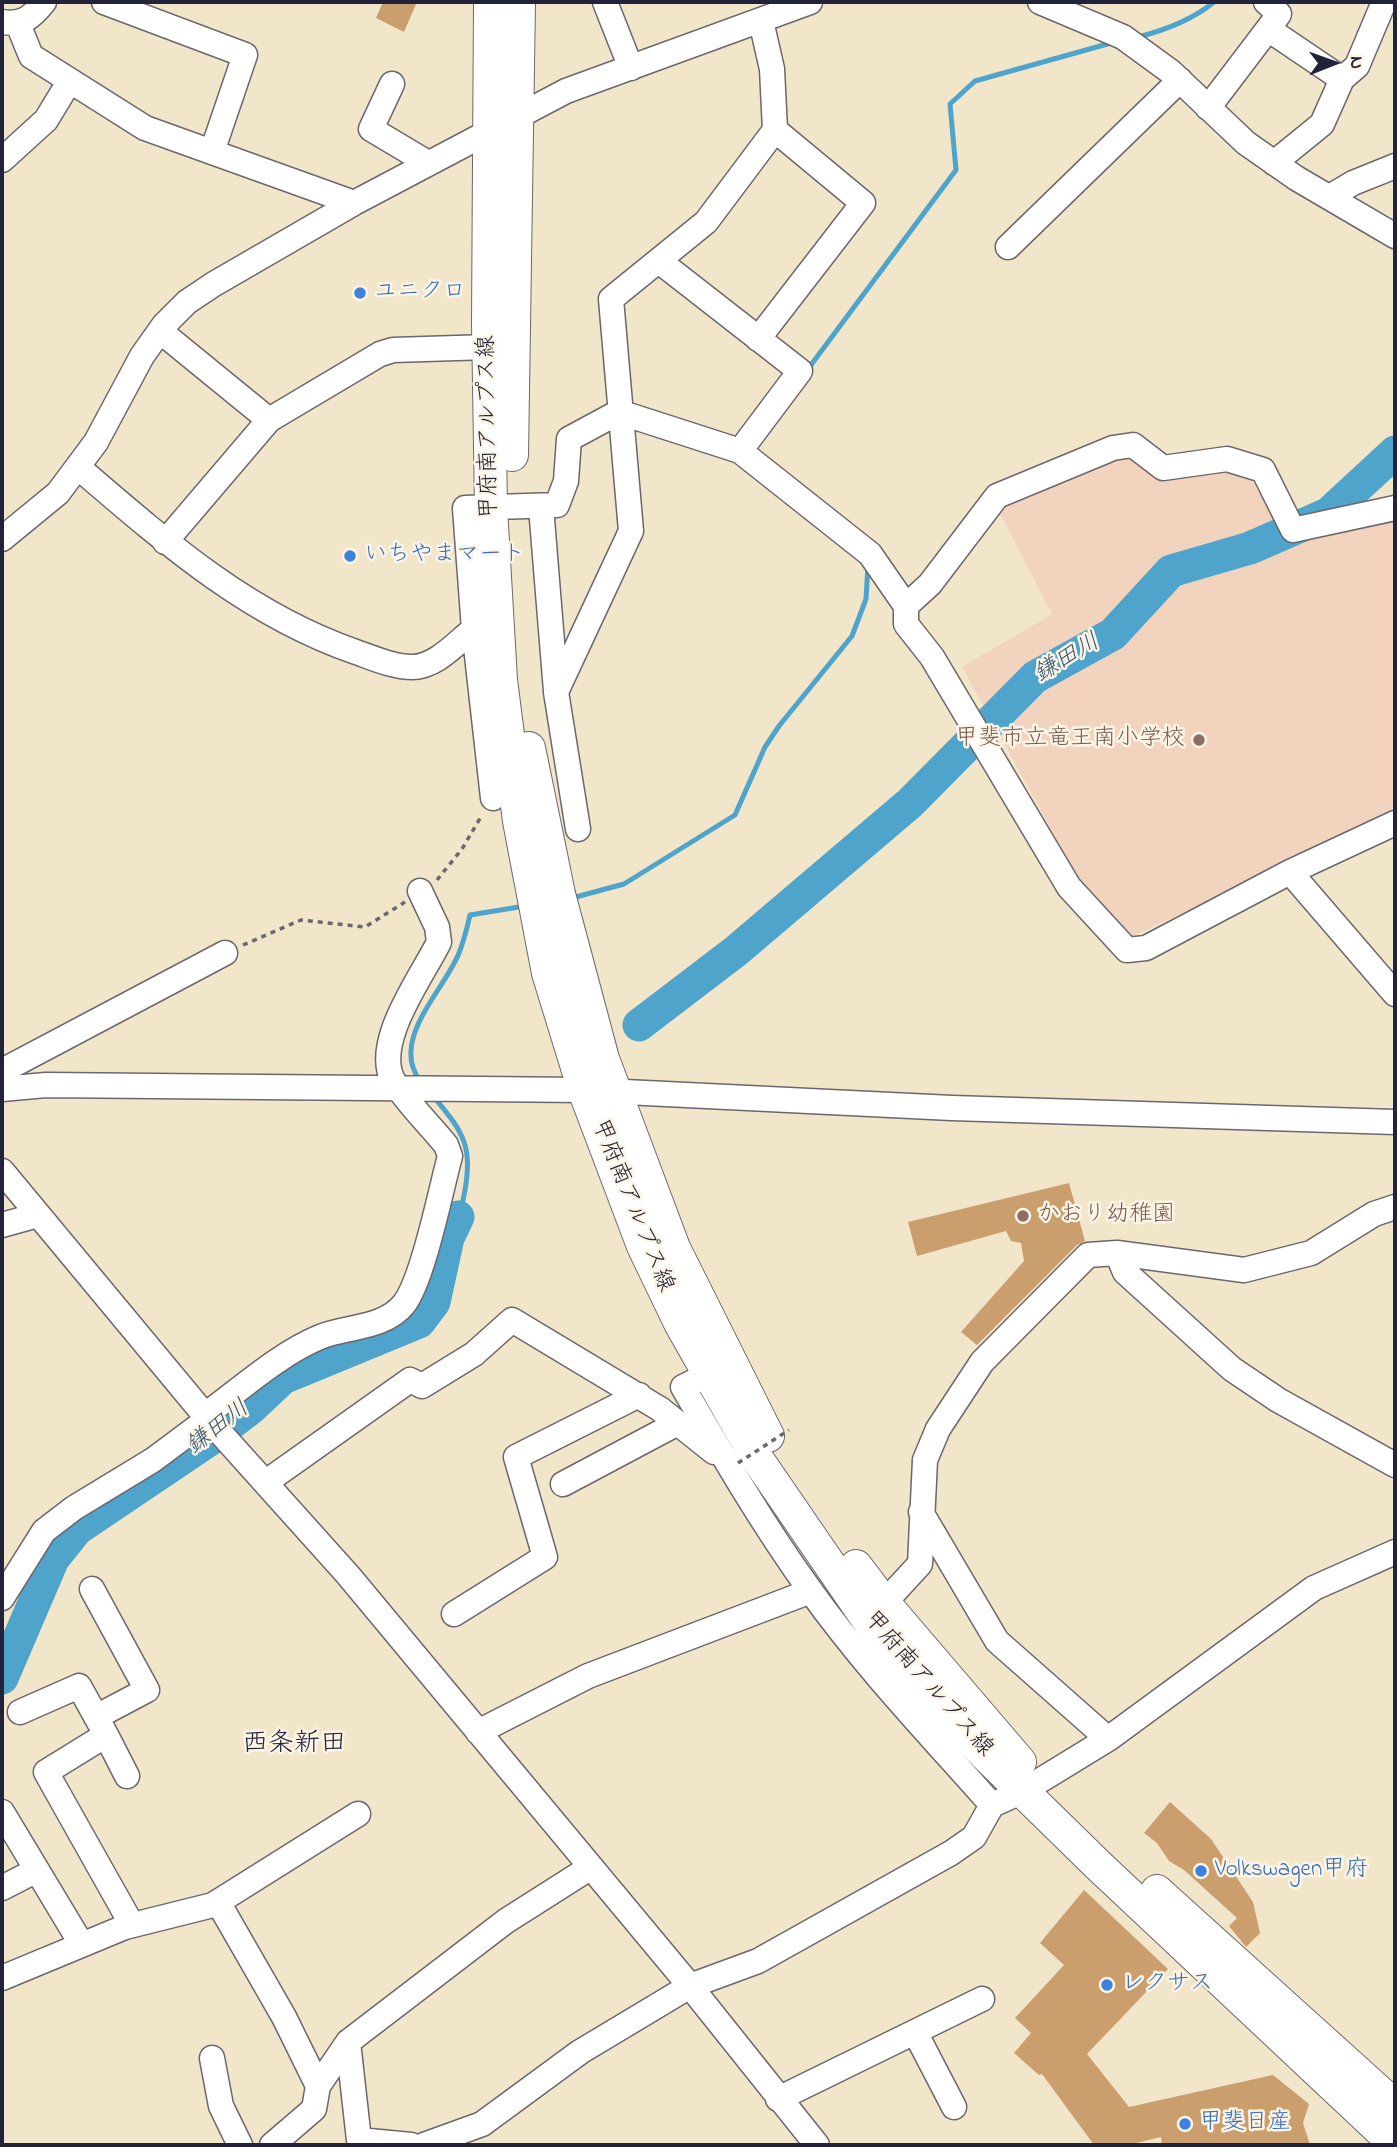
<!DOCTYPE html>
<html>
<head>
<meta charset="utf-8">
<style>
	body { margin:0 }
	#map { position:relative; width:1397px; height:2147px; overflow:hidden; background:#f2e6ca; font-family:"Indie Flower",sans-serif }
	canvas { display:block }
	.frame { position:absolute; inset:0; border:4px solid #22223b; pointer-events:none }
	.north { position:absolute; left:1299px; top:28px; width:70px; height:70px; -webkit-text-stroke:5px #fcf5e5; paint-order:stroke; rotate:89deg; font-size:19px; font-weight:700; line-height:28px; text-align:center; color:#22223b }
	.north::after { content:''; display:block; margin:auto; width:24px; height:32px; background:#22223b; clip-path:polygon(50% 0,100% 100%,50% 72%,0 100%) }
</style>
</head>
<body>
<div id="map">
<canvas width="1397" height="2147"></canvas>
<div class="frame"></div>
<div class="north">N</div>
</div>
<script>
const ctx = document.querySelector('canvas').getContext('2d');
ctx.lineJoin = 'round';
function fill(path, color) {
  ctx.fillStyle = color;
  ctx.fill(path, 'evenodd');
}
function trace(path, color, width, dash) {
  ctx.strokeStyle = color;
  ctx.lineWidth = width;
  ctx.lineCap = dash ? 'butt' : 'round';
  ctx.setLineDash(dash || []);
  ctx.stroke(path);
}
function label(font, color, halo, rows, align = 'center') {
  ctx.font = font + ' "Indie Flower","Klee One",sans-serif';
  ctx.lineWidth = 5;
  ctx.setLineDash([]);
  ctx.textBaseline = 'middle';
  ctx.strokeStyle = halo;
  ctx.fillStyle = color;
  for (const [text, x, y, turn = 0] of rows) {
    ctx.save();
    ctx.translate(x, y);
    ctx.rotate((+turn || 0) * Math.PI / 180);
    ctx.textAlign = isNaN(turn) ? turn : align;
    if (halo) ctx.strokeText(text, 0, 0);
    ctx.fillText(text, 0, 0);
    ctx.restore();
  }
}
const built = new Path2D(`
	M 1141,450 L 1157,477 L 1244,471 L 1291,537 L 1395,522 L 1395,813 L 1129,938 L 1084,889 L 962,667 L 1052,614 L 999,512 L 1006,501 Z`);
const stream = new Path2D(`
	M 1138,37 C 1166,30 1192,20 1214,2
	M 808,369 L 956,170 L 950,104 L 975,81 L 1111,43
	M 572,898 L 624,884 L 735,815 L 765,747 L 779,726 L 852,636 L 866,599 L 868,565
	M 421,1082 C 388,1041 444,991 459,953 C 464,941 467,928 470,915 L 525,906
	M 434,1097 C 446,1112 458,1125 464,1142 C 476,1174 454,1233 444,1265`);
const river = new Path2D(`
	M 639,1025 L 736,951 L 910,803 L 1035,677 L 1113,634 L 1171,571 L 1250,548 L 1328,514 L 1395,452
	M 2,1678 L 53,1559 L 77,1529 L 212,1438 L 250,1409 L 283,1378 L 419,1322 L 434,1302 L 448,1238 L 458,1217`);
const building = new Path2D(`
	M 383,2 L 417,2 L 404,32 L 376,18 Z
	M 1069,1183 L 1085,1241 L 1077,1245 L 977,1345 L 961,1332 L 1024,1261 L 1021,1243 L 1011,1241 L 1006,1231 L 917,1256 L 908,1222 Z
	M 1170,1802 L 1211,1839 L 1253,1902 L 1260,1933 L 1246,1947 L 1229,1926 L 1237,1918 L 1184,1870 L 1169,1861 L 1157,1843 L 1144,1833 Z
	M 1084,1890 L 1168,1969 L 1087,2054 L 1129,2107 L 1273,2075 L 1309,2104 L 1303,2123 L 1310,2145 L 1162,2145 L 1161,2137 L 1128,2145 L 1094,2145 L 1042,2074 L 1039,2075 L 1014,2053 L 1031,2033 L 1015,2018 L 1064,1965 L 1040,1943 Z`);
const path = new Path2D(`
	M 437,880 L 462,849 L 482,815
	M 243,945 L 301,920 L 365,927 L 405,902`);
const minor = new Path2D(`
	M 104,2 L 245,55 L 212,152
	M 605,2 L 631,68
	M 1040,2 L 1123,37 L 1171,72 L 1246,143 L 1296,178 L 1395,236
	M 1266,2 L 1279,14 L 1268,29
	M 2,22 C 23,25 31,18 44,2
	M 18,24 L 31,56 L 145,128 L 354,203
	M 392,84 L 371,129 L 428,163
	M 1208,108 L 1268,29 L 1342,79
	M 2,160 L 46,120 L 69,82
	M 1274,163 L 1322,124 L 1342,79 L 1357,66 L 1384,2
	M 1331,196 L 1353,183 L 1395,166
	M 1008,247 L 1180,80
	M 659,261 L 800,371 L 740,451
	M 160,331 L 269,420
	M 758,339 L 863,203 L 775,130
	M 79,468 C 164,541 248,615 356,652 C 373,658 393,667 412,667 C 436,667 456,643 474,629 L 465,508 L 557,505 L 566,481 L 569,439 L 619,412 L 740,451 L 870,554 L 906,606 L 906,624 L 932,657 L 1069,887 L 1127,950 L 1146,948 L 1290,872 L 1395,823
	M 541,507 L 556,691
	M 2,539 L 58,493 L 96,442 L 142,356 L 164,325 L 187,302 L 214,284 L 354,203 L 566,91 L 810,2
	M 165,542 L 269,420 L 380,354 L 393,350 L 489,347
	M 906,606 L 930,584 L 997,496 L 1113,448 L 1133,445 L 1163,468 L 1227,459 L 1263,470 L 1293,530 L 1395,508
	M 474,629 L 493,798
	M 578,829 L 556,692 L 631,531 L 611,299 L 706,222 L 775,130 L 772,69 L 761,21
	M 1290,872 L 1395,994
	M 2,1071 L 225,953
	M 2,1089 L 46,1085 L 584,1090 L 952,1108 L 1395,1122
	M 2,1171 L 208,1419 L 348,1575 L 690,1986 L 817,2145
	M 2,1225 L 38,1215
	M 1117,1253 L 1125,1272 L 1232,1369 L 1278,1400 L 1395,1465
	M 723,1367 L 683,1387 C 723,1456 763,1525 810,1590 C 864,1666 930,1735 992,1805
	M 205,1415 C 241,1389 279,1354 320,1337 C 347,1326 384,1329 404,1304 C 423,1280 441,1189 450,1156 L 446,1145 C 430,1125 408,1104 394,1082 C 371,1044 422,977 439,942 L 437,927 L 420,891
	M 266,1482 L 410,1380 L 422,1386 L 474,1354 L 512,1320 L 660,1409 L 714,1452
	M 563,1484 L 676,1424
	M 921,1512 L 997,1641 L 1108,1739
	M 92,1589 L 147,1690 L 96,1717
	M 2,1598 L 44,1531 L 74,1508 L 153,1460 L 208,1419
	M 884,1603 L 920,1564 L 925,1460 L 938,1429 L 982,1362 L 1088,1255 L 1117,1253 L 1244,1270 L 1311,1253 L 1374,1214 L 1395,1207
	M 454,1614 L 545,1557 L 516,1457 L 639,1395
	M 20,1712 L 79,1686 L 104,1731
	M 478,1732 L 588,1676 L 811,1591
	M 127,1776 L 106,1735 L 46,1772 L 132,1925
	M 2,1812 L 82,1945
	M 2,1888 L 35,1871
	M 218,1902 L 284,2017 L 318,2086
	M 2,1978 L 125,1927 L 213,1905 L 358,1814
	M 915,2032 L 954,2107
	M 348,2042 L 359,2140 L 411,2145
	M 212,2058 L 221,2106 L 240,2145
	M 778,2099 L 982,1999
	M 272,2145 L 314,2109 L 318,2086 L 348,2042 L 506,1921 L 591,1867
	M 424,2145 L 482,2124 L 580,2052 L 690,1986 L 758,1961 L 951,1853 L 974,1837 L 992,1805 L 1023,1791 L 1108,1739 L 1314,1588 L 1395,1552`);
const major = new Path2D(`
	M 490,2 L 488,323 L 491,508 L 501,680 L 519,821 L 548,973 L 584,1090 L 643,1246 L 680,1323 L 756,1457 L 876,1632 L 957,1727 L 1098,1865 L 1395,2144
	M 512,455 L 519,2
	M 529,748 L 559,894 L 603,1059 L 674,1248 L 768,1436
	M 856,1566 L 884,1603 L 1020,1762
	M 1157,1891 L 1395,2106`);
const pathBridge = new Path2D(`
	M 738,1463 L 789,1430`);
const markers = [
	[360,293,7,"#3f7fe0"],
	[350,556,7,"#3f7fe0"],
	[1199,740,7,"#8d6e63"],
	[1023,1216,7,"#8d6e63"],
	[1201,1871,7,"#3f7fe0"],
	[1107,1985,7,"#3f7fe0"],
	[1185,2124,7,"#3f7fe0"]
];
const shopNames = [
	["ユニクロ",374,293],
	["いちやまマート",364,556],
	["Volkswagen甲府",1215,1871],
	["レクサス",1121,1985],
	["甲斐日産",1199,2124]
];
const streetNames = [
	["甲府南アルプス線",490,427,-91],
	["甲府南アルプス線",631,1206,68],
	["甲府南アルプス線",927,1685,49]
];
const educationNames = [
	["甲斐市立竜王南小学校",1185,740],
	["かおり幼稚園",1037,1216,"left"]
];
const waterNames = [
	["鎌田川",1068,660,-31],
	["鎌田川",219,1429,-38]
];
const quarterNames = [
	["西条新田",294,1746]
];
fill(built, '#f2d4be');
trace(stream, '#4fa4cb', 5);
trace(river, '#4fa4cb', 33);
fill(building, '#cb9e6d');
trace(minor, '#6b676d', 27);
trace(major, '#6b676d', 34);
trace(path, '#6b676d', 3.5, [5, 5]);
trace(minor, '#fff', 24);
trace(major, '#fff', 32);
trace(pathBridge, '#6b676d', 3.5, [5, 5]);
for (const [x, y, r, color] of markers) {
  const dot = new Path2D();
  dot.arc(x, y, r, 0, 2 * Math.PI);
  ctx.fillStyle = color;
  ctx.fill(dot);
  trace(dot, '#fcf5e5', 2.5);
}
label('23px', '#366cbe', '#fcf5e5', shopNames, 'left');
label('23px', '#22223b', '#fcf5e5', streetNames);
label('23px', '#785e54', '#fcf5e5', educationNames, 'right');
label('italic 24px', '#345675', '#fcf5e5', waterNames);
label('26px', '#22223b', '#fcf5e5', quarterNames);
</script>
</body>
</html>
